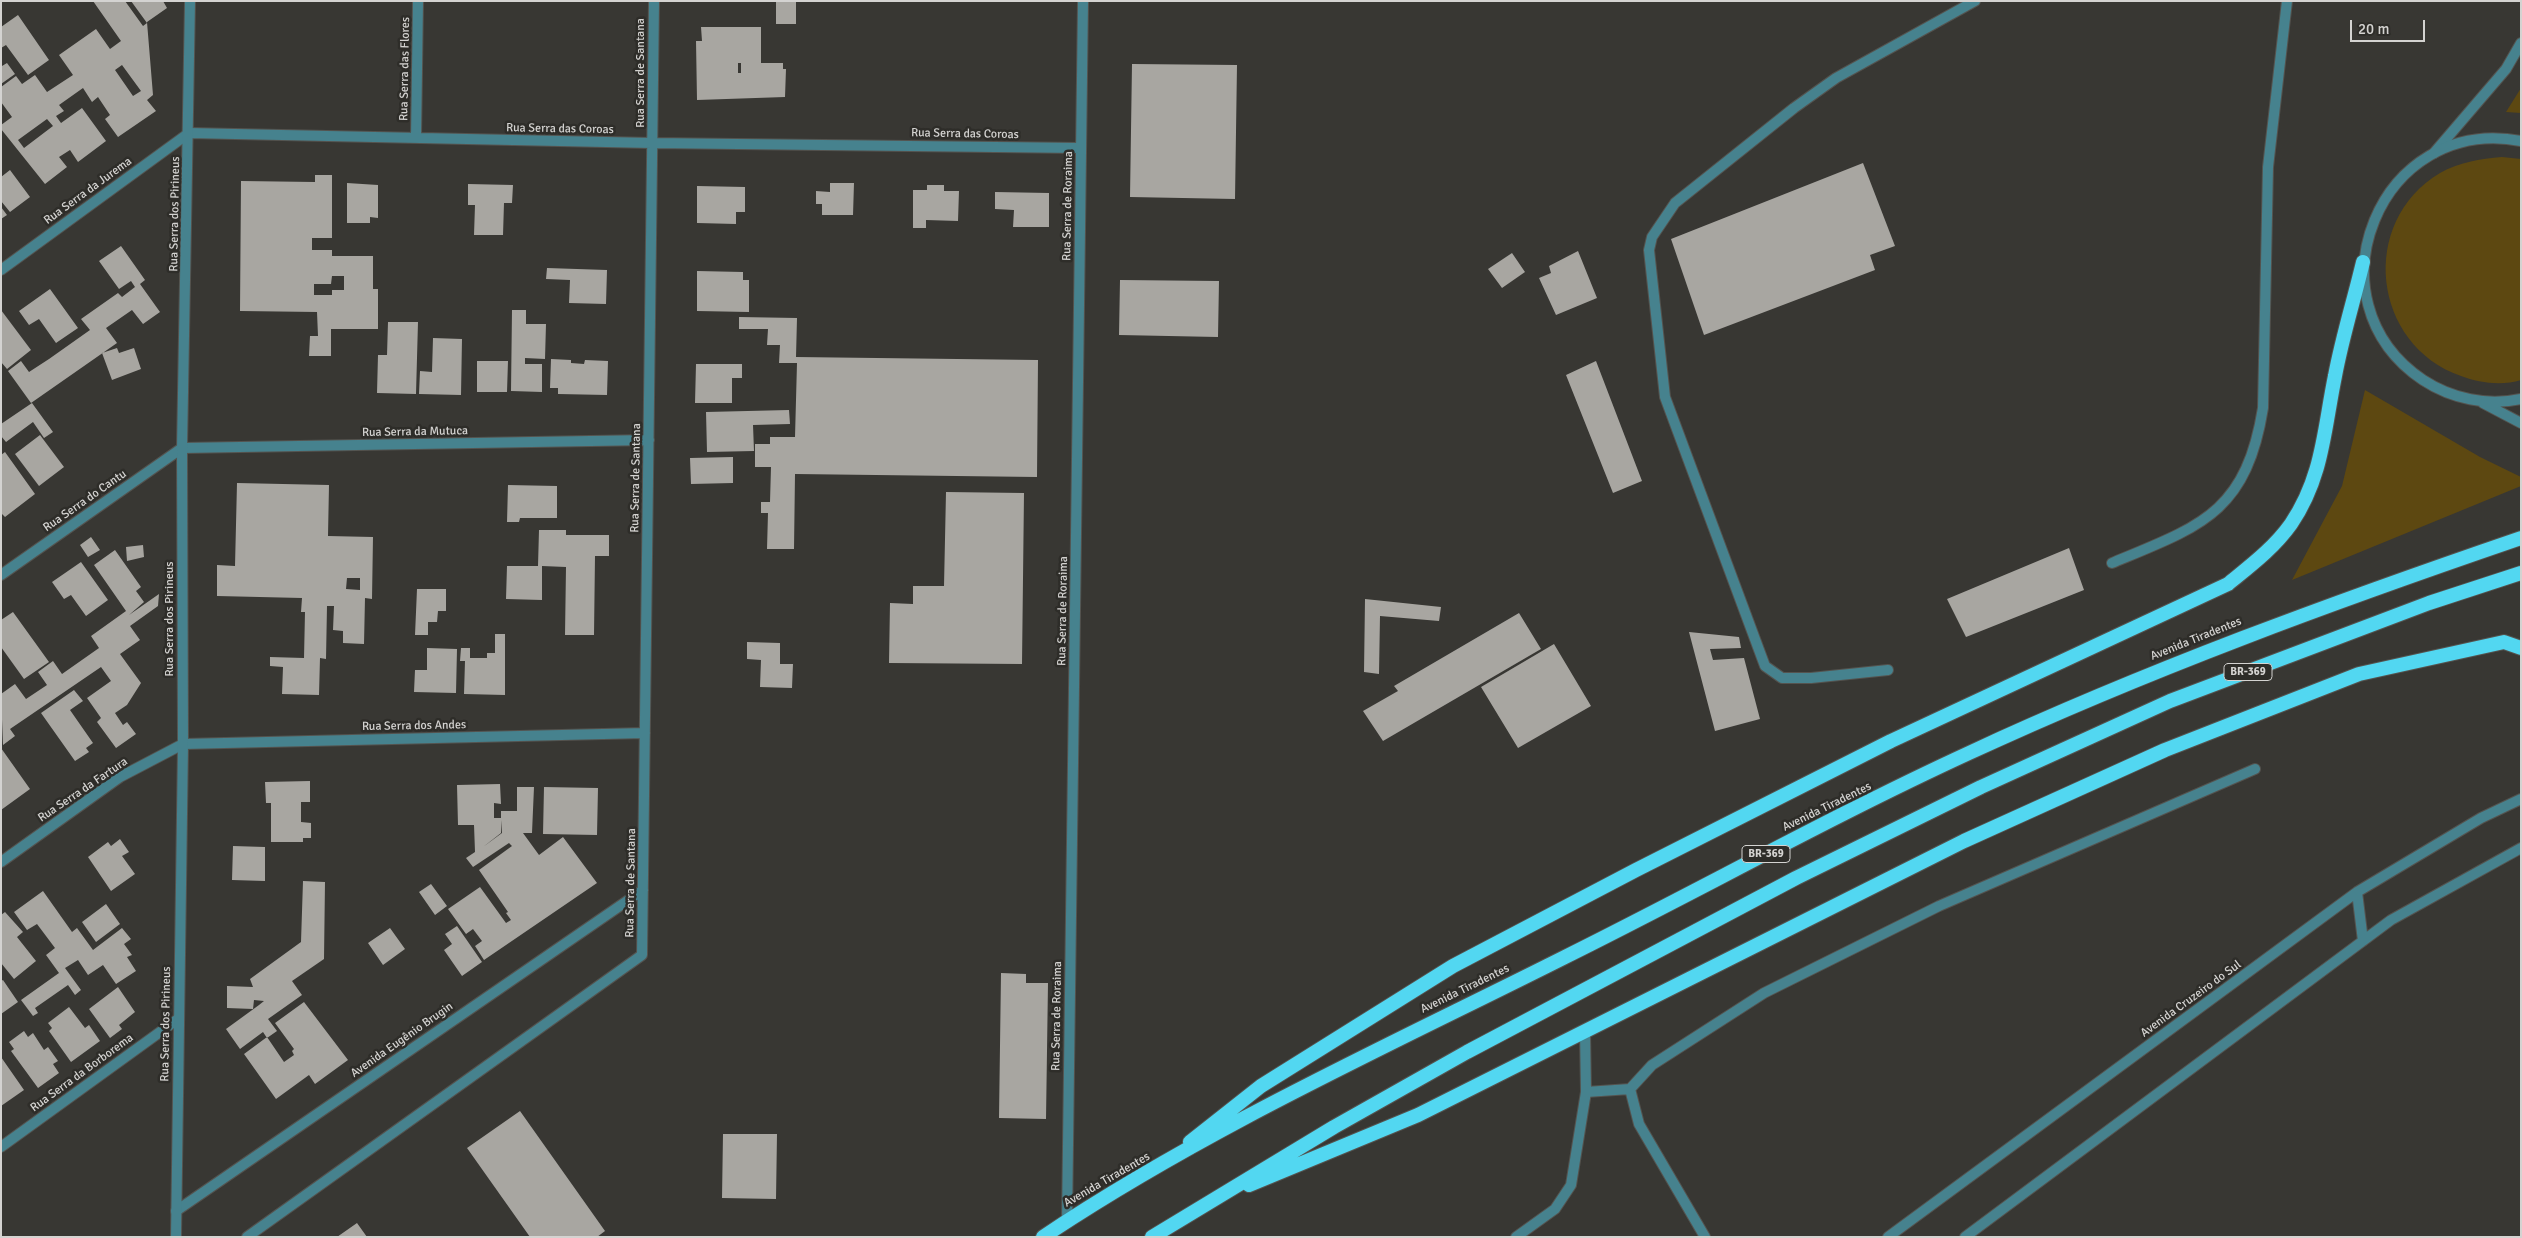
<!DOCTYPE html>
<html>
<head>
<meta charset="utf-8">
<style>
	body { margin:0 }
	#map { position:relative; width:2522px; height:1238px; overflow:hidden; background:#383733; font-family:Signika,sans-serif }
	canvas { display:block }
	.frame { position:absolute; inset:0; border:2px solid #d4d3d1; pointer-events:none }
	.scale { position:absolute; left:2350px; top:20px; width:75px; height:22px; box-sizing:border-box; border:2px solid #d4d3d1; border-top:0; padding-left:6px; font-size:15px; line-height:18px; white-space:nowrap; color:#d4d3d1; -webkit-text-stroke:4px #2e2d29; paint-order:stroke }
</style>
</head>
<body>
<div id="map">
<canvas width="2522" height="1238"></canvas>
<div class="frame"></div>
<div class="scale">20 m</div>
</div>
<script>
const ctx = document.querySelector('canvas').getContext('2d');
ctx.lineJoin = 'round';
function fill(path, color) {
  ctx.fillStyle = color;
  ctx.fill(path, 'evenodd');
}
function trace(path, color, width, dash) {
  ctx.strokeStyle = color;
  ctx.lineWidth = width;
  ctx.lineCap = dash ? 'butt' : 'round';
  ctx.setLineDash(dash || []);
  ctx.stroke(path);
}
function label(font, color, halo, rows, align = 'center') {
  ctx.font = font + ' Signika,sans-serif';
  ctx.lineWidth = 5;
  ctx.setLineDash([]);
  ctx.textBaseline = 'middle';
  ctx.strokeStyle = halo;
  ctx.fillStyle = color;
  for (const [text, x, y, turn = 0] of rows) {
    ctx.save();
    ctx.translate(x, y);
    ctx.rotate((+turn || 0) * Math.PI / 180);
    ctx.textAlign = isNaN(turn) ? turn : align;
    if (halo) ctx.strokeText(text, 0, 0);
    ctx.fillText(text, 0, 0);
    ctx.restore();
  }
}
const green = new Path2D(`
	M 2521,88 L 2521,113 L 2506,112 Z
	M 2502,157 L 2521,159 L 2521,380 C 2502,386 2479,383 2461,376 C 2372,345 2358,222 2440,173 C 2459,162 2480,159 2502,157 Z
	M 2365,390 L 2480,457 L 2521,477 L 2521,486 L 2292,580 L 2342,486 Z`);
const building = new Path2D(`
	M 93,1 L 125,1 L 143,26 L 147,23 L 131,1 L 163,1 L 167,8 L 147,22 L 153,95 L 147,100 L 156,111 L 118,137 L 105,119 L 110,115 L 98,97 L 92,102 L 83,88 L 59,105 L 64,111 L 56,116 L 61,123 L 82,108 L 106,141 L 78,162 L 70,150 L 59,157 L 67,167 L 45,184 L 1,129 L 1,125 L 12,117 L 1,102 L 1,87 L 16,76 L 22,84 L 35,75 L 47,92 L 73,75 L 59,55 L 96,29 L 110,49 L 121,41 ZM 122,65 L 141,91 L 133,96 L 115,70 ZM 47,119 L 53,126 L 24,148 L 18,140 Z
	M 776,1 L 796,1 L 796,24 L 776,24 Z
	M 18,15 L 49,60 L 28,75 L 6,45 L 1,48 L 1,27 Z
	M 701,27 L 761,27 L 761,63 L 783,63 L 783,69 L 786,69 L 785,97 L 697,100 L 696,41 L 702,41 ZM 738,63 L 741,63 L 741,73 L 738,73 Z
	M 7,63 L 15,74 L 1,84 L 1,64 L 2,66 Z
	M 1132,64 L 1237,65 L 1235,199 L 1130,197 Z
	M 1863,163 L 1895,246 L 1870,255 L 1875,270 L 1704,335 L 1671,239 Z
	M 10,170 L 30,197 L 10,212 L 1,201 L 1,177 Z
	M 315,175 L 332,175 L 332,238 L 312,238 L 312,250 L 332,250 L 332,256 L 373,256 L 373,289 L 378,289 L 378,329 L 331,329 L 331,356 L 309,356 L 310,336 L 318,336 L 317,312 L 240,311 L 241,181 L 315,182 ZM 332,276 L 344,276 L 344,290 L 332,290 L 332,295 L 314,295 L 314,284 L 331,284 Z
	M 347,183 L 378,185 L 378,218 L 370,217 L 370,223 L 347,223 Z
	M 830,183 L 854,183 L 853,215 L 822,215 L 822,204 L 816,204 L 816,191 L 830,192 Z
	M 468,184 L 513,185 L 512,203 L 504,203 L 503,235 L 474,235 L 475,205 L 468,205 Z
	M 927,185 L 944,185 L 944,191 L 959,191 L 958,221 L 926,220 L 926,228 L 913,228 L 913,190 L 927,190 Z
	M 697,186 L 745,187 L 745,212 L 736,212 L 736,224 L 697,223 Z
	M 995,192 L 1049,193 L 1049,227 L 1013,227 L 1014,210 L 995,209 Z
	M 1,207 L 7,215 L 1,219 Z
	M 121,246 L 145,280 L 140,284 L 160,312 L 143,324 L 132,310 L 106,328 L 117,343 L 31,403 L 8,371 L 21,361 L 29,372 L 49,359 L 90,330 L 81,319 L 118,293 L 122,297 L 135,287 L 131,281 L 119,289 L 99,261 Z
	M 1578,251 L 1597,298 L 1556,315 L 1539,278 L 1551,273 L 1549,266 Z
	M 1512,253 L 1525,272 L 1502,288 L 1488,269 Z
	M 547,268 L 607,270 L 606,304 L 569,303 L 570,280 L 546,279 Z
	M 697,271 L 743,272 L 743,280 L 749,280 L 749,312 L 697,311 Z
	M 1120,280 L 1219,281 L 1218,337 L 1119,335 Z
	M 50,289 L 78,328 L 56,343 L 39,319 L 29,325 L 19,311 Z
	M 1,310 L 31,350 L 7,369 L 1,362 Z
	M 512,310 L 526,310 L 526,324 L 546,324 L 545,359 L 525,358 L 525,364 L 542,364 L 542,392 L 511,391 Z
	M 739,317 L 797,318 L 796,357 L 1038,360 L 1037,477 L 795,474 L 794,549 L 767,549 L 768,513 L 761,513 L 761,502 L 770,502 L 771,467 L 755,467 L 755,444 L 770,444 L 770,437 L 795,437 L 797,363 L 779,363 L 780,345 L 767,345 L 768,329 L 739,329 Z
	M 388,322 L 418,322 L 416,394 L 377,393 L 378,355 L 387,355 Z
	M 433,338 L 462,339 L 461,395 L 419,394 L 420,371 L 432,372 Z
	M 117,348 L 119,353 L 134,348 L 141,369 L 112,380 L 102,353 Z
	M 551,359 L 571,360 L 571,363 L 584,364 L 585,360 L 608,361 L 607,395 L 558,394 L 558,388 L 550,388 Z
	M 477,361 L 508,361 L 507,392 L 477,392 Z
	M 1596,361 L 1642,481 L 1613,493 L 1566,375 Z
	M 696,364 L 742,364 L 742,378 L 732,378 L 732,403 L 695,403 Z
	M 32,403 L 53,432 L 44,438 L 33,422 L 6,442 L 1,436 L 1,424 Z
	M 789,410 L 790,424 L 753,425 L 754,451 L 707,452 L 706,412 Z
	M 40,435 L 64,467 L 39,486 L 15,454 Z
	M 5,452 L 35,494 L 5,517 L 1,513 L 1,455 Z
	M 733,457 L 733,483 L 691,484 L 690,458 Z
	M 237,483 L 329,485 L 328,536 L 373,537 L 372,599 L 365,598 L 364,644 L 343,643 L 343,631 L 333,630 L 334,606 L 327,606 L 326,659 L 320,658 L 319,695 L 282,694 L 283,667 L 270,666 L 270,657 L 304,658 L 305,612 L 301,612 L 302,598 L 217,596 L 217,565 L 235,566 ZM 347,578 L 360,578 L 360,590 L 346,589 Z
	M 508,485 L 557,486 L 557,518 L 520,518 L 519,522 L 507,522 Z
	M 946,492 L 1024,493 L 1022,664 L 889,663 L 890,603 L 913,604 L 913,586 L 944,586 Z
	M 539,530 L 566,530 L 566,535 L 609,535 L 609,556 L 595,556 L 594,635 L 565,635 L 566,567 L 542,566 L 542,600 L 506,599 L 507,566 L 538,566 Z
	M 91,537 L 100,550 L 88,557 L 80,545 Z
	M 143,545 L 144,557 L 127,561 L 126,547 Z
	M 2069,548 L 2084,590 L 1966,637 L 1947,599 Z
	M 115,550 L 141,587 L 136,591 L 144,602 L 129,615 L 159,594 L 158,606 L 130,626 L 140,640 L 120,654 L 141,683 L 127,705 L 115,713 L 123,725 L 127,722 L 136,734 L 116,748 L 97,722 L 101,718 L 87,698 L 111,681 L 101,667 L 10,729 L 15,736 L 3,745 L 1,694 L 15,684 L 26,699 L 47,685 L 38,672 L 53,661 L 62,674 L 99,648 L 91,636 L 126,611 L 94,565 Z
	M 81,562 L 108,600 L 86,616 L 71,595 L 64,599 L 52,582 Z
	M 417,589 L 446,589 L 446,611 L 438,611 L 437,622 L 428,622 L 428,635 L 415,635 Z
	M 1365,599 L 1441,607 L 1439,621 L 1380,616 L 1379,674 L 1364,672 Z
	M 13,612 L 49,662 L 24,679 L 1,647 L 1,620 Z
	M 1519,613 L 1541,649 L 1383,741 L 1363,711 L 1398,691 L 1394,686 Z
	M 1689,632 L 1739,637 L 1741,648 L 1710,649 L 1713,660 L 1744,658 L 1760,719 L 1715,731 Z
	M 495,634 L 505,634 L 505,695 L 464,694 L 465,661 L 460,661 L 461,648 L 470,648 L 470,658 L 487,658 L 487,653 L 495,653 Z
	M 747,642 L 780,643 L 780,664 L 793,664 L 792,688 L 760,687 L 761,660 L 747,659 Z
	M 1554,644 L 1591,706 L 1518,748 L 1481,687 Z
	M 427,648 L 457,649 L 456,693 L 414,692 L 415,670 L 427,670 Z
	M 74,690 L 83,701 L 70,710 L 93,743 L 86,748 L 89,752 L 75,761 L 41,713 Z
	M 1,748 L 30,789 L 1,810 Z
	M 310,781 L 310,802 L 301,802 L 301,822 L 311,823 L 311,838 L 303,838 L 303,842 L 271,842 L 271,803 L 266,803 L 265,782 Z
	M 500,784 L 501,804 L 494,803 L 494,818 L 501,818 L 501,811 L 517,811 L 517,787 L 534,787 L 532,833 L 523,833 L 539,855 L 563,837 L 597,883 L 484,960 L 475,946 L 482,941 L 473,929 L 466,934 L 448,909 L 480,887 L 506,923 L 511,920 L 506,913 L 508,912 L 479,870 L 512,846 L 509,843 L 473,867 L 466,858 L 475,852 L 474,825 L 458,825 L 457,785 ZM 501,820 L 502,833 L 519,833 L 502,833 L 483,847 L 501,833 Z
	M 544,787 L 598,788 L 597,835 L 543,834 Z
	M 120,839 L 129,852 L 122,856 L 135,874 L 111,891 L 88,857 L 108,842 L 111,846 Z
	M 233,846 L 265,847 L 265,881 L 232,880 Z
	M 303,881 L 325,882 L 324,959 L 292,981 L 302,995 L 268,1019 L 277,1031 L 267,1038 L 263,1032 L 240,1049 L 226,1029 L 259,1005 L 264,1001 L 254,1000 L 253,1009 L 227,1008 L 227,986 L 253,987 L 250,979 L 301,942 Z
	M 431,884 L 447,906 L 435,915 L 419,892 Z
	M 43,891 L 72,932 L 77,928 L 93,950 L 122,928 L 131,939 L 124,944 L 132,955 L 127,957 L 136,971 L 116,984 L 103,965 L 88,975 L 78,960 L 65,968 L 81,990 L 75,995 L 68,985 L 35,1008 L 38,1013 L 33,1016 L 21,1000 L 59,973 L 46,955 L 55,948 L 37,924 L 27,930 L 14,912 Z
	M 106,904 L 120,924 L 96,942 L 82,922 Z
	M 5,912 L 23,932 L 17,937 L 36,961 L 14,979 L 1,963 L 1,915 Z
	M 457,926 L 482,962 L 462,976 L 444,950 L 452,944 L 445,934 Z
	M 390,928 L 405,949 L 383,965 L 368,943 Z
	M 1001,973 L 1026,974 L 1026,983 L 1048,983 L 1046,1119 L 999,1118 Z
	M 3,980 L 18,1002 L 1,1014 L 1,981 Z
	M 118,987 L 135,1012 L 119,1025 L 122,1029 L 110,1038 L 89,1009 Z
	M 304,1002 L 348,1060 L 315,1084 L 309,1075 L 276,1099 L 244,1054 L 267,1037 L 284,1062 L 294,1055 L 292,1051 L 294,1049 L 275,1023 Z
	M 69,1007 L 85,1028 L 89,1025 L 100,1041 L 71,1062 L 49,1031 L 52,1028 L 48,1023 Z
	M 24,1031 L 28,1037 L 33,1033 L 44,1050 L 48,1047 L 58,1061 L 53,1064 L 59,1073 L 38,1088 L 11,1051 L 14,1049 L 9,1042 Z
	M 1,1057 L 24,1090 L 1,1106 Z
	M 520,1111 L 605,1231 L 597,1237 L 530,1237 L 467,1148 Z
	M 723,1134 L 777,1134 L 776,1199 L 722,1198 Z
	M 357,1223 L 367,1237 L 337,1237 Z`);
const service = new Path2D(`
	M 2112,563 C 2201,526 2246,513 2263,408 L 2268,167 L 2287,1
	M 1888,670 L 1811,678 L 1782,678 L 1765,666 L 1665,397 L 1649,250 L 1652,237 L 1675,203 L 1794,108 L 1836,78 L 1975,1
	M 1586,1092 L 1630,1089
	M 1516,1237 L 1555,1209 L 1571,1185 L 1586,1092 L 1585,1031
	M 1705,1237 L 1639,1124 L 1630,1089 L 1652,1065 L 1764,993 L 1939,906 L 2255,769`);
const minor = new Path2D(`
	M 416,138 L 418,1
	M 2434,153 L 2506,69 L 2521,43
	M 1,270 L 189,133 L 652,143 L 1081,148
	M 1,575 L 182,448 L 649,440
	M 1,862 L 120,777 L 183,744 L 645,733
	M 1,1147 L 178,1019
	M 176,1211 L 643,890
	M 1067,1221 L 1083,1
	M 247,1237 L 642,955 L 654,1`);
const tertiary = new Path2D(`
	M 2521,141 C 2380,114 2304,300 2423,380 C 2452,399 2487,406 2521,399
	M 2483,403 L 2521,423
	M 2357,892 L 2363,941
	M 176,1237 L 183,744 L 182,448 L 190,1
	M 1888,1237 L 2357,892 L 2481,818 L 2521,799
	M 1965,1237 L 2391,920 L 2521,848`);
const trunk = new Path2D(`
	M 1190,1142 L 1261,1086 L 1453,966 L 1636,870 L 1891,741 L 2228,584 C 2250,566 2274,548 2291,524 C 2323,477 2324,429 2335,376 C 2342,338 2354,300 2363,262
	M 1249,1185 L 1418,1115 L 1964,841 L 2165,750 L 2359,674 L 2504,642 L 2521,648
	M 1043,1237 C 1206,1128 1390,1045 1565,957 C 1700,890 1832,816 1969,753 C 2148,670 2334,602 2521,538
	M 1152,1237 L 1334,1127 L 1467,1052 L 1796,878 L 1981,787 L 2170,701 L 2429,603 L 2521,573`);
const shields = [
	[2248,672,48],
	[1766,854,48]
];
const shieldNames = [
	["BR-369",2248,672],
	["BR-369",1766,854]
];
const streetNames = [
	["Rua Serra das Flores",405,69,-89],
	["Rua Serra de Santana",641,73,-90],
	["Rua Serra das Coroas",560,129,1],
	["Rua Serra das Coroas",965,134,1],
	["Rua Serra da Jurema",88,191,-36],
	["Rua Serra de Roraima",1068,206,-89],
	["Rua Serra dos Pirineus",175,214,-89],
	["Rua Serra da Mutuca",415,432,-1],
	["Rua Serra de Santana",636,478,-89],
	["Rua Serra do Cantu",85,501,-35],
	["Rua Serra de Roraima",1063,611,-89],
	["Rua Serra dos Pirineus",170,619,-90],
	["Avenida Tiradentes",2196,639,-22],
	["Rua Serra dos Andes",414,726,-1],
	["Rua Serra da Fartura",83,790,-34],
	["Avenida Tiradentes",1827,807,-26],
	["Rua Serra de Santana",631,883,-89],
	["Avenida Tiradentes",1465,989,-26],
	["Avenida Cruzeiro do Sul",2191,999,-36],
	["Rua Serra de Roraima",1057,1016,-89],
	["Rua Serra dos Pirineus",166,1024,-89],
	["Avenida Eugênio Brugin",402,1040,-35],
	["Rua Serra da Borborema",82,1073,-36],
	["Avenida Tiradentes",1107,1180,-30]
];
fill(green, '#5d4811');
fill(building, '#a8a6a1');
trace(service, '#54534f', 12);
trace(minor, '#54534f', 12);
trace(tertiary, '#54534f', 12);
trace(trunk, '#54534f', 16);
trace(service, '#46828e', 10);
trace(minor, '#46828e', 10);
trace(tertiary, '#46828e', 10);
trace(trunk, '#52d7f1', 14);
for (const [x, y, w] of shields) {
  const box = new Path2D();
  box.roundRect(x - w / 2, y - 8.5, w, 17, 4);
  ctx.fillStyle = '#2e2d29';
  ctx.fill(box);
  trace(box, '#d4d3d1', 1);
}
label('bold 11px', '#d4d3d1', null, shieldNames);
label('12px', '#d4d3d1', '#2e2d29', streetNames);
</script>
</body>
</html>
